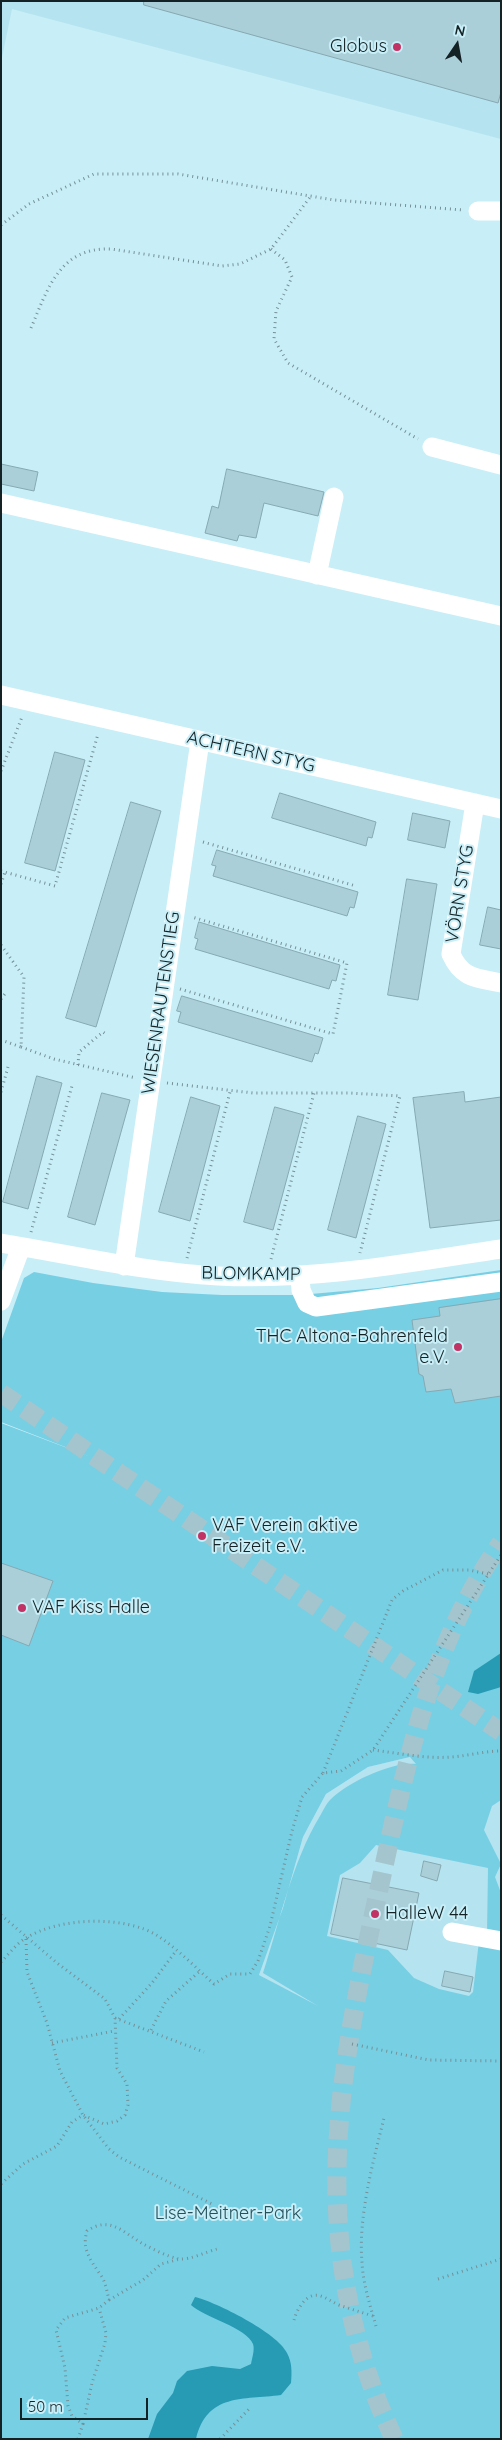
<!DOCTYPE html>
<html>
<head>
<meta charset="utf-8">
<style>
	body { margin:0 }
	#map { position:relative; width:502px; height:2440px; overflow:hidden; background:#c8eef7; font-family:Quicksand,sans-serif }
	canvas { display:block }
	.frame { position:absolute; inset:0; border:2px solid #142225; pointer-events:none }
	.north { position:absolute; left:432px; top:20px; width:50px; height:50px; -webkit-text-stroke:4px #c8eef7; paint-order:stroke; rotate:12deg; font-size:14px; font-weight:700; line-height:20px; text-align:center; color:#142225 }
	.north::after { content:''; display:block; margin:auto; width:18px; height:22px; background:#142225; clip-path:polygon(50% 0,100% 100%,50% 72%,0 100%) }
	.scale { position:absolute; left:20px; top:2398px; width:128px; height:22px; box-sizing:border-box; border:2px solid #142225; border-top:0; padding-left:6px; font-size:15px; line-height:18px; white-space:nowrap; color:#142225; -webkit-text-stroke:4px #c8eef7; paint-order:stroke }
</style>
</head>
<body>
<div id="map">
<canvas width="502" height="2440"></canvas>
<div class="frame"></div>
<div class="north">N</div>
<div class="scale">50 m</div>
</div>
<script>
const ctx = document.querySelector('canvas').getContext('2d');
ctx.lineJoin = 'round';
function fill(path, color) {
  ctx.fillStyle = color;
  ctx.fill(path, 'evenodd');
}
function trace(path, color, width, dash) {
  ctx.strokeStyle = color;
  ctx.lineWidth = width;
  ctx.lineCap = dash ? 'butt' : 'round';
  ctx.setLineDash(dash || []);
  ctx.stroke(path);
}
function label(font, color, halo, rows, align = 'center') {
  ctx.font = font + ' Quicksand,sans-serif';
  ctx.lineWidth = 4;
  ctx.setLineDash([]);
  ctx.textBaseline = 'middle';
  ctx.strokeStyle = halo;
  ctx.fillStyle = color;
  for (const [text, x, y, turn = 0] of rows) {
    ctx.save();
    ctx.translate(x, y);
    ctx.rotate((+turn || 0) * Math.PI / 180);
    ctx.textAlign = isNaN(turn) ? turn : align;
    if (halo) ctx.strokeText(text, 0, 0);
    ctx.fillText(text, 0, 0);
    ctx.restore();
  }
}
const built = new Path2D(`
	M 1,1 L 501,1 L 501,139 L 12,9 L 1,62 Z
	M 410,1757 L 501,1793 L 501,2029 L 387,2024 L 308,2003 L 259,1975 L 283,1908 L 303,1837 L 326,1794 L 368,1767 Z`);
const green = new Path2D(`
	M 501,1270 L 501,1800 L 492,1806 L 484,1830 L 501,1864 L 495,1877 L 501,1893 L 501,1935 L 487,1934 L 488,1868 L 376,1845 L 360,1863 L 340,1875 L 327,1936 L 388,1950 L 414,1978 L 439,1989 L 469,1996 L 473,1992 L 479,1941 L 501,1946 L 501,2439 L 1,2439 L 1,1423 L 91,1457 L 1,1422 L 1,1342 L 24,1278 L 34,1272 L 93,1283 L 162,1292 L 222,1295 L 300,1295 L 378,1288 ZM 410,1757 L 416,1764 C 391,1762 348,1782 330,1800 C 326,1804 323,1811 320,1816 C 292,1862 280,1921 263,1973 L 318,2006 L 259,1975 L 283,1908 L 303,1837 L 326,1794 L 368,1767 Z`);
const water = new Path2D(`
	M 501,1653 L 501,1687 L 478,1694 L 468,1692 L 474,1671 Z
	M 195,2297 C 216,2302 278,2333 287,2353 C 292,2362 292,2372 291,2383 L 281,2395 C 243,2400 207,2393 196,2439 L 148,2439 L 157,2414 L 173,2393 L 177,2381 L 187,2371 L 212,2366 L 240,2369 L 251,2364 C 252,2358 255,2350 253,2344 C 247,2328 204,2317 191,2305 Z`);
const building = new Path2D(`
	M 144,1 L 501,1 L 501,92 L 498,103 L 144,5 Z
	M 1,464 L 38,472 L 34,491 L 1,484 Z
	M 227,469 L 324,492 L 318,516 L 264,503 L 256,538 L 239,535 L 237,541 L 205,533 L 212,506 L 218,508 Z
	M 55,752 L 85,760 L 55,871 L 25,863 Z
	M 280,793 L 376,822 L 372,838 L 368,837 L 366,846 L 272,818 Z
	M 131,802 L 161,811 L 96,1027 L 66,1018 Z
	M 413,813 L 450,821 L 445,848 L 408,840 Z
	M 217,850 L 358,892 L 354,908 L 350,907 L 347,916 L 213,876 L 216,866 L 212,865 Z
	M 407,879 L 437,884 L 418,1000 L 388,995 Z
	M 488,907 L 501,910 L 501,949 L 480,945 Z
	M 199,922 L 340,965 L 336,981 L 332,980 L 329,989 L 195,949 L 198,939 L 195,938 Z
	M 182,996 L 323,1038 L 318,1054 L 315,1053 L 312,1062 L 178,1022 L 181,1012 L 177,1011 Z
	M 37,1076 L 62,1083 L 28,1209 L 3,1202 Z
	M 464,1092 L 465,1102 L 501,1097 L 501,1220 L 430,1228 L 413,1098 Z
	M 102,1093 L 130,1100 L 95,1225 L 68,1217 Z
	M 191,1097 L 220,1106 L 190,1221 L 159,1212 Z
	M 275,1107 L 304,1115 L 273,1230 L 244,1222 Z
	M 358,1116 L 386,1124 L 356,1238 L 328,1230 Z
	M 501,1299 L 501,1396 L 455,1403 L 451,1389 L 426,1392 L 423,1376 L 419,1374 L 412,1320 L 440,1316 L 439,1308 Z
	M 1,1563 L 53,1581 L 29,1646 L 1,1635 Z
	M 424,1861 L 441,1865 L 437,1881 L 421,1876 Z
	M 343,1878 L 419,1893 L 407,1950 L 331,1934 Z
	M 445,1971 L 473,1977 L 470,1992 L 442,1986 Z`);
const minorTunnel = new Path2D(`
	M 1,1393 L 501,1732
	M 394,2439 C 386,2420 377,2402 371,2383 C 350,2324 338,2257 337,2194 C 335,2094 356,1996 377,1898 C 404,1775 427,1649 501,1543`);
const path = new Path2D(`
	M 1,225 L 29,204 L 94,174 L 178,174 L 334,200 L 463,210
	M 271,249 L 285,260 L 292,277 L 276,311 L 274,339 L 288,363 L 418,439
	M 31,328 C 48,288 60,247 111,249 L 222,266 L 240,264 L 271,249 L 311,196
	M 1,771 L 22,717
	M 203,842 L 356,886
	M 1,871 L 55,886 L 98,734
	M 1,884 L 5,872
	M 1,945 L 24,977 L 21,1047 L 1,1040
	M 180,989 L 333,1034 L 347,963 L 192,917
	M 1,999 L 7,991
	M 21,1047 L 54,1059 L 136,1078
	M 78,1065 L 79,1052 L 103,1032 L 106,1034
	M 167,1083 L 253,1093 L 350,1093 L 400,1096 L 360,1253
	M 1,1092 L 8,1067
	M 31,1232 L 72,1086
	M 187,1258 L 230,1092
	M 271,1259 L 314,1093
	M 373,1750 C 398,1753 425,1759 451,1757 C 468,1756 483,1751 501,1751
	M 323,1773 L 392,1600 L 403,1591 L 443,1570 L 469,1570 L 488,1574
	M 1,1915 L 57,1963 L 105,1999 L 115,2018 L 117,2068 L 127,2084 L 128,2105 L 125,2115 L 117,2121 L 104,2124 L 83,2115 L 72,2122 L 57,2146 L 23,2164 L 1,2184
	M 26,1939 L 27,1972 L 47,2023 L 60,2071 L 83,2115 L 109,2149 L 119,2157 L 212,2204
	M 1,1962 C 9,1954 16,1944 26,1938 C 60,1917 125,1915 158,1936 C 178,1949 196,1968 214,1984 L 230,1974 L 250,1974 L 258,1961 L 270,1926 L 292,1831 L 302,1797 L 323,1773 L 341,1771 L 373,1750 L 501,1555
	M 115,2018 L 204,2052
	M 119,2019 L 152,1983 L 176,1951
	M 151,2030 L 166,2001 L 200,1971
	M 52,2043 L 114,2031
	M 352,2044 L 429,2060 L 501,2061
	M 438,2279 L 501,2259
	M 109,2300 L 143,2280 L 161,2264 L 180,2259
	M 294,2320 C 297,2309 307,2291 321,2296 C 327,2298 332,2302 339,2305 C 350,2309 361,2312 373,2316
	M 376,2326 C 370,2305 363,2284 362,2262 C 358,2217 373,2162 384,2118
	M 83,2424 L 92,2383 L 105,2343 L 106,2333 L 99,2308
	M 78,2439 L 83,2424 L 72,2416 L 68,2406 L 65,2368 L 56,2330 L 65,2318 L 99,2308 L 109,2300 C 107,2292 106,2284 102,2277 C 92,2262 81,2250 87,2231 C 110,2215 124,2233 143,2244 C 153,2249 168,2257 179,2259 C 190,2260 206,2252 217,2249
	M 220,2439 L 251,2407`);
const minor = new Path2D(`
	M 478,211 L 501,211
	M 432,447 L 501,465
	M 1,503 L 501,616
	M 317,575 L 334,497
	M 1,695 L 501,809
	M 475,803 L 451,954 C 462,979 477,978 501,983
	M 1,1243 C 74,1255 145,1272 218,1276 C 313,1281 408,1263 501,1249
	M 124,1266 L 200,741
	M 300,1275 L 301,1290 L 307,1303 L 316,1307 L 501,1282
	M 1,1301 L 21,1247
	M 452,1932 L 501,1941`);
const markers = [
	[397,47,5,"#c13364"],
	[458,1347,5,"#c13364"],
	[202,1536,5,"#c13364"],
	[22,1608,5,"#c13364"],
	[375,1914,5,"#c13364"]
];
const poiNames = [
	["Globus",387,47,"right"],
	["THC Altona-Bahrenfeld",448,1337,"right"],
	["e.V.",448,1358,"right"],
	["VAF Verein aktive",212,1526],
	["Freizeit e.V.",212,1547],
	["VAF Kiss Halle",32,1608],
	["HalleW 44",385,1914]
];
const streetNames = [
	["ACHTERN STYG",251,752,13],
	["VÖRN STYG",460,894,-81],
	["WIESENRAUTENSTIEG",161,1003,-82],
	["BLOMKAMP",251,1274,1]
];
const parkNames = [
	["Lise-Meitner-Park",228,2214]
];
fill(built, '#b5e3ef');
fill(green, '#77cfe4');
fill(water, '#279bb3');
fill(building, '#abcfd9');
trace(building, '#86a9b2', 1);
trace(minorTunnel, '#a4c5cd', 19, [19, 9]);
trace(path, '#759097', 3, [1, 4]);
trace(minor, '#fff', 19);
for (const [x, y, r, color] of markers) {
  const dot = new Path2D();
  dot.arc(x, y, r, 0, 2 * Math.PI);
  ctx.fillStyle = color;
  ctx.fill(dot);
  trace(dot, '#c8eef7', 2);
}
label('18px', '#142225', '#c8eef7', poiNames, 'left');
label('18px', '#142225', '#c8eef7', streetNames);
label('18px', '#23525d', '#c8eef7', parkNames);
</script>
</body>
</html>
